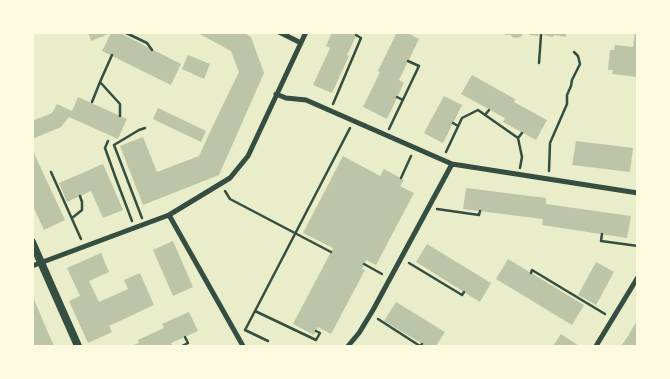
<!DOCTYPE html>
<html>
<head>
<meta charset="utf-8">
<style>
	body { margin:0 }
	#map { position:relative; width:670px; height:379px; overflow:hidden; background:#e9edc9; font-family:"Archivo Narrow",sans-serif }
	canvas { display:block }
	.frame { position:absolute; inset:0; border:34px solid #fefae0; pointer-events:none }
</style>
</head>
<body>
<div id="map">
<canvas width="670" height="379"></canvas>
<div class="frame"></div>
</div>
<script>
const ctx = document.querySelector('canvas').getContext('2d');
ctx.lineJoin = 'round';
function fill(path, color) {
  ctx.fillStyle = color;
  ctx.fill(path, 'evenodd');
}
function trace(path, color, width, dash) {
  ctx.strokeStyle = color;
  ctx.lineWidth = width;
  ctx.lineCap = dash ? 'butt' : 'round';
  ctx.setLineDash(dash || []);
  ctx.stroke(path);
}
const building = new Path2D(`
	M 88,32 L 118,32 L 181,64 L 171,85 L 102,51 L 111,33 L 91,41 Z
	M 196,32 L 243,32 L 251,37 L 264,73 L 219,175 L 143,205 L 120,146 L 143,137 L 157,172 L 199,156 L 217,117 L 239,72 L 231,51 Z
	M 332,32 L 358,32 L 347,55 L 349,56 L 332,93 L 313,85 L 330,48 L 326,46 Z
	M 397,32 L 406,32 L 419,39 L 399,80 L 404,83 L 387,119 L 363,107 L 380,72 L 378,71 Z
	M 505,32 L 522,32 L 522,36 L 517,38 L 512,37 L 511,35 L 505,35 Z
	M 528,32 L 566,32 L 566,37 L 555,35 L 552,37 L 539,34 L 538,36 L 530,35 Z
	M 635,32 L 638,32 L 638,77 L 612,74 L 613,70 L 608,70 L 610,50 L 614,50 L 615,45 L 633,47 Z
	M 188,55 L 210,64 L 204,79 L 182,69 Z
	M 472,75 L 515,99 L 514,102 L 547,120 L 536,140 L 503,122 L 505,118 L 461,94 Z
	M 444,96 L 462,105 L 443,143 L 424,133 Z
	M 78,97 L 127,119 L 118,139 L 69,117 L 61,127 L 32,139 L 32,121 L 52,113 L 57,104 L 72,111 Z
	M 158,108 L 206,131 L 201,142 L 153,119 Z
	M 576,141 L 633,148 L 630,172 L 572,165 Z
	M 32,149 L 65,220 L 44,230 L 32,204 Z
	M 343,156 L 380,176 L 384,169 L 404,180 L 400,186 L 414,193 L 376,265 L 366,260 L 362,269 L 365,270 L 331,334 L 318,327 L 314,335 L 293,324 L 333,248 L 303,233 Z
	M 103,164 L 123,210 L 103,218 L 91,191 L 67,202 L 59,183 Z
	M 466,188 L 546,198 L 546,204 L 631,216 L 627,238 L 542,225 L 543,219 L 463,209 Z
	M 173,241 L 193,287 L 173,296 L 153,250 Z
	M 427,244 L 491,283 L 480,302 L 416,262 Z
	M 101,253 L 109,272 L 89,281 L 99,302 L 128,289 L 124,280 L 140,273 L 154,305 L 109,326 L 112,332 L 88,343 L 69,301 L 80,296 L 67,268 Z
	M 508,259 L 584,305 L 572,325 L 496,279 Z
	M 596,262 L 614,272 L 596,305 L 578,295 Z
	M 34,299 L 43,321 L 54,346 L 32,346 L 32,300 Z
	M 396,302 L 445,332 L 436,346 L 426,346 L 384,321 Z
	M 189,312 L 198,331 L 171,343 L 173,346 L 131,346 L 139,343 L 138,340 L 164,328 L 162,324 Z
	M 638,319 L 638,346 L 621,346 L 628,336 Z
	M 561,334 L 579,346 L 553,346 Z`);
const path = new Path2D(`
	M 124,32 L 147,43 L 152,50
	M 539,63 L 541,35
	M 100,82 L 112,55
	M 397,97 L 403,100
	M 92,102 L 100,82 L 120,104 L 120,116
	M 333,104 L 361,38 L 356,35
	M 485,115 L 489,110
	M 453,123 L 458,126
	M 389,129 L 419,66 L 408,61
	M 518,138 L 522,133
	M 108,141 L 105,148 L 115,176 L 132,221
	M 446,152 L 462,118 L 478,110 L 518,138 L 522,157 L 520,168
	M 549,171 L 550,143 L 567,104 L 567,95 L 571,86 L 572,80 L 580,64 L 578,56 L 574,52
	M 51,172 L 81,239
	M 401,178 L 411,156
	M 225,191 L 230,199 L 331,252
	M 437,209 L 479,215 L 480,211
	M 72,218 L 82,210 L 82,202 L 80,196
	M 142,218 L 114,145 L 139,130 L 145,128
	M 602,234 L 601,241 L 638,246
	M 409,263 L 462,295 L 464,292
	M 364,264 L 382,274
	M 531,273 L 532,270 L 605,314
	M 255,311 L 245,330 L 268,341
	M 378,319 L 420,346 L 422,344
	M 316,331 L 320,333 L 316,340 L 255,311 L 350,128
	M 182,346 L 188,343 L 185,337`);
const minor = new Path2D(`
	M 279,32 L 301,43
	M 276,94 L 286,98 L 306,100 L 452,164 L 638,193
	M 169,215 L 243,346
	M 32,266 L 169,215 L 230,178 L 248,156 L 306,32
	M 348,346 L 359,333 L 373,310 L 452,164
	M 596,346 L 638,277`);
const tertiary = new Path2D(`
	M 32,242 L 78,346`);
fill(building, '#bcc5a7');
trace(path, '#344e41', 2.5);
trace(minor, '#344e41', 5);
trace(tertiary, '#344e41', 8);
</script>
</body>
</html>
